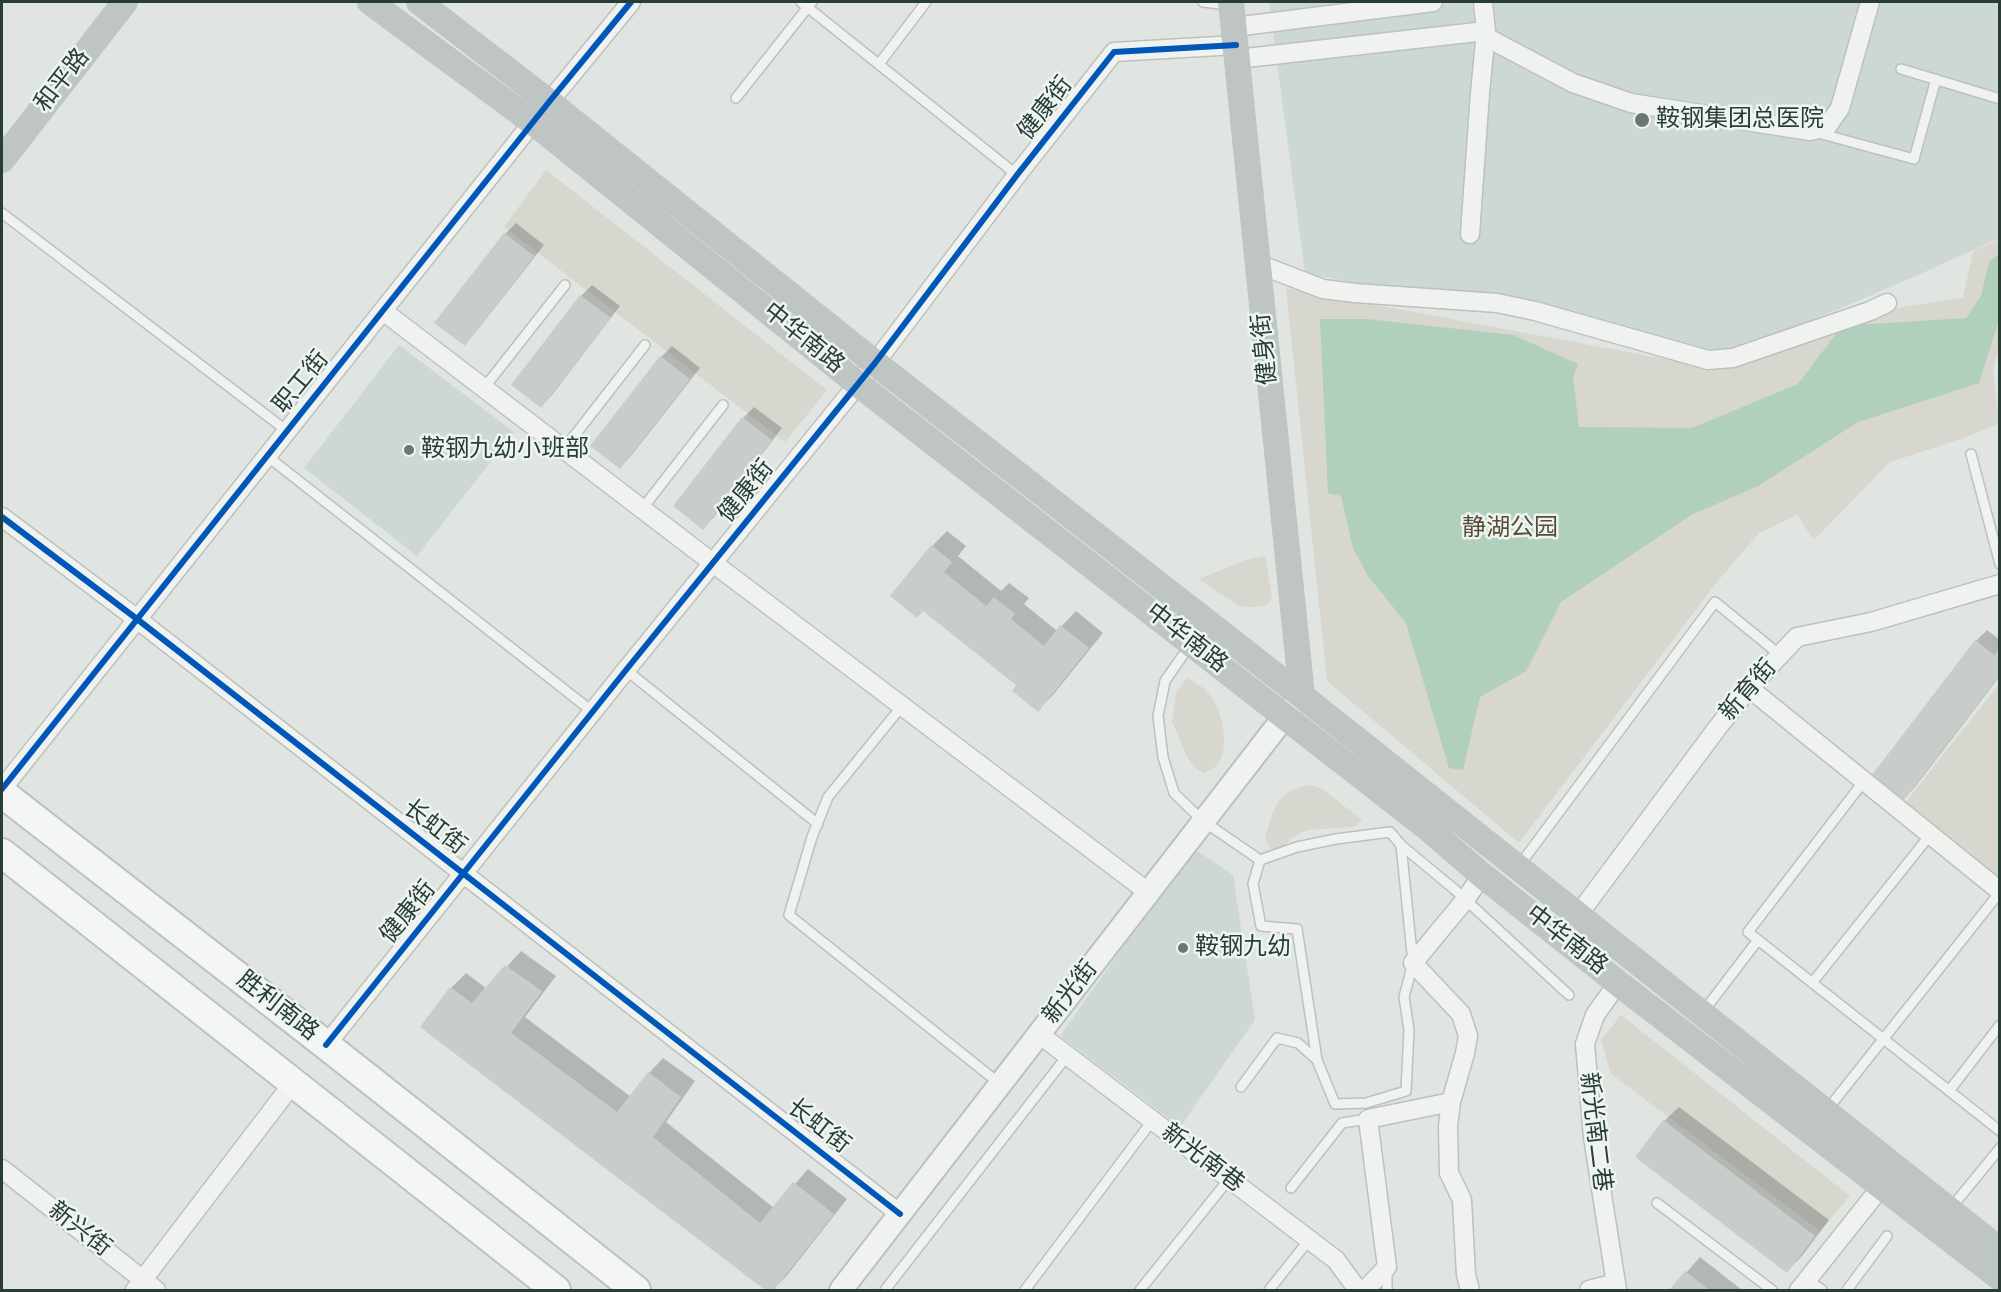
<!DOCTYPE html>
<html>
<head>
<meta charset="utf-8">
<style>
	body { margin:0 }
	#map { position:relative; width:2001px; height:1292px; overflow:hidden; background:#e0e5e2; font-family:Jost,sans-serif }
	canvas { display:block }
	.frame { position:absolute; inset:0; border:3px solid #283d33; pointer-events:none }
</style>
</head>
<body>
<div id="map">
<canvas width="2001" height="1292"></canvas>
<div class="frame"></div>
</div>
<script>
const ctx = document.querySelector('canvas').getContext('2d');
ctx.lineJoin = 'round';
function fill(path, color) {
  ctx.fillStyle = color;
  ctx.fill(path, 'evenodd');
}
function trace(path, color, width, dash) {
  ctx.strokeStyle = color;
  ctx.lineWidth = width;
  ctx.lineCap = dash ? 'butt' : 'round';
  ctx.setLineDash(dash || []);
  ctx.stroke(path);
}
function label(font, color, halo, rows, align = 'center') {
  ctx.font = font + ' Jost,"Noto Sans SC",sans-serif';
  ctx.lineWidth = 5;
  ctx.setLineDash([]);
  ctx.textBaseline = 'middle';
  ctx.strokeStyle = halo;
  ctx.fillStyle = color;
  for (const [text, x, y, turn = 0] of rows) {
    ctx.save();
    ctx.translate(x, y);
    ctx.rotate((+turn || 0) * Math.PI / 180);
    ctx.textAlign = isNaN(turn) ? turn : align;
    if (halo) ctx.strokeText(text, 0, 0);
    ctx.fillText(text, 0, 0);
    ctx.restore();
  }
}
const built = new Path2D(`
	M 1269,2 L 1999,2 L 1999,238 L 1916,276 L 1726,357 L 1305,273 Z
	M 399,345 L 514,432 L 417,556 L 304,468 Z
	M 1193,848 L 1233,875 L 1255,1020 L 1180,1127 L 1060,1036 Z`);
const green = new Path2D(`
	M 546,170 L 827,390 L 785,442 L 504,227 Z
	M 1999,239 L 1999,347 L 1993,370 L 1999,423 L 1964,438 L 1890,462 L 1814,540 L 1797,515 L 1759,533 L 1716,583 L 1519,843 L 1327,681 L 1286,288 L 1723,370 L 1816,334 L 1902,307 L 1963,298 L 1973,251 Z
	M 1265,556 L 1272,598 L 1267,605 L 1252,607 L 1239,606 L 1199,579 L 1246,560 Z
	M 1187,678 C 1197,683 1206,689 1212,698 C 1223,714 1229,745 1219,762 C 1216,768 1210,770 1204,773 L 1198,770 L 1188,759 L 1172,722 L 1176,693 Z
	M 1999,684 L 1999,878 L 1904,804 Z
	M 1311,785 L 1321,788 L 1362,820 L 1355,827 L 1307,830 L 1292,838 L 1278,851 L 1271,850 L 1265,838 C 1274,808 1276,790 1311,785 Z
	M 1621,1015 L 1850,1196 L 1820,1231 L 1611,1074 L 1601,1040 Z`);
const water = new Path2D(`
	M 1999,254 L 1999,320 L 1979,383 L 1858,422 L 1758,486 L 1691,515 L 1561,602 L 1526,671 L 1480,697 L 1463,770 L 1449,768 L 1406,623 L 1368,576 L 1353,548 L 1341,496 L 1328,493 L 1320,319 L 1366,319 L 1513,335 L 1578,364 L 1573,377 L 1579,427 L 1692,428 L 1798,384 L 1842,326 L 1966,318 L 1981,296 L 1989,262 Z`);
const shadow = new Path2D(`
	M 516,223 L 544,245 L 475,333 L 464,344 L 437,323 L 505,234 Z
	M 592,285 L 620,306 L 552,395 L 541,406 L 513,384 L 582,295 Z
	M 672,346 L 700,368 L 631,456 L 620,467 L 661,357 Z
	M 754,407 L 782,428 L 714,517 L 703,528 L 675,506 L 743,418 Z
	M 947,531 L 966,546 L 958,556 L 1001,591 L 1009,583 L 1029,598 L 1024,604 L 1057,631 L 1076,611 L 1103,633 L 1053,695 L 1038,710 L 1018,685 L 924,609 L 932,546 Z
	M 1987,630 L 2000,640 L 2000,676 L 1915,787 L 1904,798 L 1874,775 L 1976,641 Z
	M 521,951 L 556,976 L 525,1017 L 631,1097 L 649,1073 L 663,1058 L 695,1081 L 666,1122 L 774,1208 L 808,1169 L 847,1199 L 785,1278 L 772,1290 L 768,1290 L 422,1027 L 451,988 L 466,973 L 487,989 Z
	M 1679,1107 L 1829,1220 L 1802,1256 L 1787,1271 L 1664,1121 Z
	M 1700,1257 L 1742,1290 L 1671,1290 Z`);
const building = new Path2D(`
	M 504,233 L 534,256 L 465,346 L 434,323 Z
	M 580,295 L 611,318 L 541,408 L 511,385 Z
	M 660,356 L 690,379 L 620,469 L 590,446 Z
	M 742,417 L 772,440 L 703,530 L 673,506 Z
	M 931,545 L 952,562 L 944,572 L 986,606 L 994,597 L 1015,614 L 1011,619 L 1044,646 L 1060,625 L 1089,648 L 1038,712 L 1012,691 L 1016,685 L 923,611 L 917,618 L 890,596 Z
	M 1975,640 L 1994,655 L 2000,648 L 2000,675 L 1904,800 L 1872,775 Z
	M 505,965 L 542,991 L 511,1033 L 617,1112 L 648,1072 L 681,1097 L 653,1137 L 760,1223 L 793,1182 L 834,1214 L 774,1290 L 765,1290 L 420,1027 L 450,987 L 472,1003 Z
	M 1663,1120 L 1815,1236 L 1787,1273 L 1635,1157 Z
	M 1685,1271 L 1709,1290 L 1669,1290 Z`);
const service = new Path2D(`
	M 801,2 L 1017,175
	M 1203,2 L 1229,5
	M 879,64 L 926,2
	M 1901,69 L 2000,99
	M 736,98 L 812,2
	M 1818,133 L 1914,159 L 1936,79
	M 2,213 L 287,431
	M 484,388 L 565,285
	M 564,449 L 645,345
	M 1971,454 L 2000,564
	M 267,456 L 593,712
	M 642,509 L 723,405
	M 1190,645 L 1165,681 L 1158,716 L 1163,757 L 1174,793 L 1203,821 L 1260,860 L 1297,847 L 1336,839 L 1390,832 L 1401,845 L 1413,963 L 1404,997 L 1409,1030 L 1406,1091 L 1366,1103 L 1335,1104 L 1317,1060 L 1297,929 L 1261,926 L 1253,884 L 1260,860
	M 626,670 L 818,824
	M 902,706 L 828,797 L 812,837 L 789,915 L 1000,1084
	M 1864,781 L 1748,932 L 2000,1131
	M 1401,845 L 1454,889 L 1569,995
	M 1519,866 L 1715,602 L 1780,655
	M 1812,983 L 1930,835
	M 1703,1012 L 1758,940
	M 1241,1087 L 1277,1038 L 1298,1043 L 1317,1060
	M 1949,1091 L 2000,1025
	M 1827,1110 L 2000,892
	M 1291,1188 L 1342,1123 L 1368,1119
	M 1657,1203 L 1772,1290
	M 1951,1208 L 2000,1148
	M 1808,1280 L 1822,1290
	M 885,1290 L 1067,1056
	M 1025,1290 L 1152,1121
	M 1140,1290 L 1229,1179
	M 1269,1290 L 1309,1240
	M 1387,1290 L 1387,1269
	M 1847,1290 L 1887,1236`);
const minor = new Path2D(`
	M 1234,27 L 1433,2
	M 1486,37 L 1573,83 L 1631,103 L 1810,131 L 1827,127 L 1840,108 L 1870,2
	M 1237,59 L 1486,31
	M 1470,234 L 1480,93 L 1486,31 L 1483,2
	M 1258,264 L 1323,289 L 1355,293 L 1497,303 L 1535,311 L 1708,360 L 1733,358 L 1870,311 L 1887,303
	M 383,311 L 713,563 L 1148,892
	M 2,517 L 137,619 L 900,1214
	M 1749,688 L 2000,891
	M 2,789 L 549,102 L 631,2
	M 1578,915 L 1718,727 L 1749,688 L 1797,637 L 1871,622 L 2000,584
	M 1039,1034 L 1336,1260 L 1358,1290
	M 326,1045 L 626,670 L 875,363 L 1017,175 L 1114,52 L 1236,45
	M 2,1169 L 156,1290
	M 135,1290 L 293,1083
	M 1365,1290 L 1387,1267 L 1368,1119 L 1451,1102
	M 1470,1290 L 1466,1275 L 1462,1200 L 1449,1173 L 1448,1126 L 1451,1102 L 1465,1053 L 1468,1036 L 1461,1014 L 1413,963 L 1465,900 L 1482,875
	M 1589,1290 L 1616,1283
	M 1617,1290 L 1593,1137 L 1585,1044 L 1595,1015 L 1618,983
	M 1799,1290 L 1881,1187`);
const tertiary = new Path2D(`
	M 841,1290 L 1295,703`);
const secondary = new Path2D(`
	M 370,2 L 534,123 L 858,384 L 1425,826 L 1482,875 L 1618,983 L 2000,1278
	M 419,2 L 549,102 L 875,363 L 1302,696 L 2000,1250
	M 1231,2 L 1302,696
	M 2,160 L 125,2`);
const primary = new Path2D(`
	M 2,793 L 326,1045 L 636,1290
	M 2,853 L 556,1290`);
const cycleway = new Path2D(`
	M 2,517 L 137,619 L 900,1214
	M 2,789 L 549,102 L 631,2
	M 326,1045 L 626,670 L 875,363 L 1017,175 L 1114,52 L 1236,45`);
const markers = [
	[1642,120,8,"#687870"],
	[409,450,6,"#687870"],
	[1183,948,6,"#687870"]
];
const streetNames = [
	["和平路",63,81,-52],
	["健康街",1046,109,-52],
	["中华南路",803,339,39],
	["健身街",1266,349,-96],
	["职工街",302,383,-51],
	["健康街",747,492,-51],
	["中华南路",1186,639,38],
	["新育街",1749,691,-49],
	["长虹街",434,828,38],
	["健康街",409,913,-51],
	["中华南路",1566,941,38],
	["新光街",1071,993,-52],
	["胜利南路",277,1007,38],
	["长虹街",818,1127,38],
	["新光南二巷",1594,1132,83],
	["新光南巷",1202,1159,37],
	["新兴街",79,1230,38]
];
const poiNames = [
	["鞍钢集团总医院",1656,120],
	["鞍钢九幼小班部",421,450],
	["鞍钢九幼",1195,948]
];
const parkNames = [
	["静湖公园",1510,529]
];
fill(built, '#ced8d2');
fill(green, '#d7d6cf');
fill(water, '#b0cfbc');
fill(shadow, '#0003');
fill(building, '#c8cdca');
trace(service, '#bcc1be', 12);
trace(minor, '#bcc1be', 21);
trace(tertiary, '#bcc1be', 26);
trace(primary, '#bcc3bf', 32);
trace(service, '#f0f2f0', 9);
trace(minor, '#f0f2f0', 18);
trace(tertiary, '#f0f2f0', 22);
trace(secondary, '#bec5c2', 26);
trace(primary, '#f4f6f5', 28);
trace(cycleway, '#0057b8', 6);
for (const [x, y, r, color] of markers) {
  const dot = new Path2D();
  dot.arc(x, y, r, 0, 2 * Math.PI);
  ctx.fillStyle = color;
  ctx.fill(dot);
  trace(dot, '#eef5f1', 2);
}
label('24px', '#283d33', '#eef5f1', streetNames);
label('24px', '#283d33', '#eef5f1', poiNames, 'left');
label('24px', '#584d36', '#eef5f1', parkNames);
</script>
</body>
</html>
